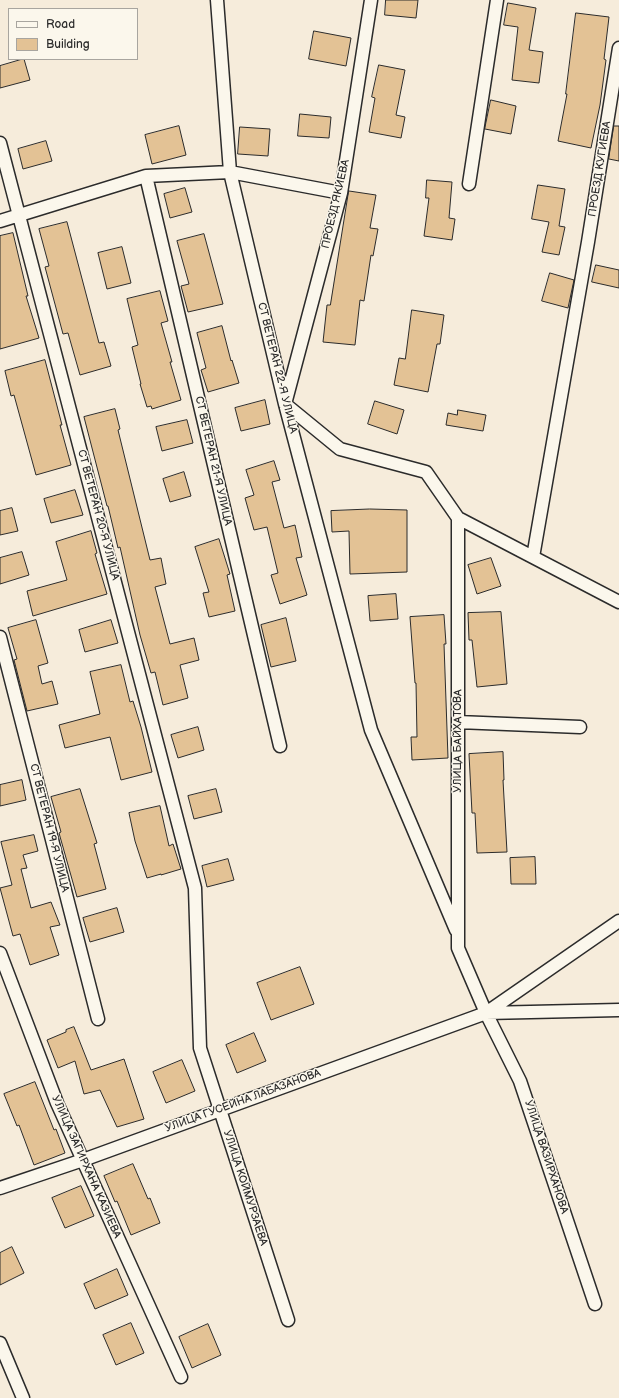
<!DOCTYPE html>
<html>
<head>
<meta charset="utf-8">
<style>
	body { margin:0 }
	#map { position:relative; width:619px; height:1398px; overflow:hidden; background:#f6ecdb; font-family:"Balsamiq Sans",sans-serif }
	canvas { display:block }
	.legend { position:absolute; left:8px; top:8px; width:130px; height:52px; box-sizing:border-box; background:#fbf7ec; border:1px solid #a8a59f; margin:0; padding:5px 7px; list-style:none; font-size:12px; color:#2b2b2b }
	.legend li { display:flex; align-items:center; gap:8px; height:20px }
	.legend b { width:20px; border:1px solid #a8a59f }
</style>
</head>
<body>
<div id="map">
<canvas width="619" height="1398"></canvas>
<ul class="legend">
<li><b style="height:5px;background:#fbf7ec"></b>Road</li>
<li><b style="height:11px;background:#e3c295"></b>Building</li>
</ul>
</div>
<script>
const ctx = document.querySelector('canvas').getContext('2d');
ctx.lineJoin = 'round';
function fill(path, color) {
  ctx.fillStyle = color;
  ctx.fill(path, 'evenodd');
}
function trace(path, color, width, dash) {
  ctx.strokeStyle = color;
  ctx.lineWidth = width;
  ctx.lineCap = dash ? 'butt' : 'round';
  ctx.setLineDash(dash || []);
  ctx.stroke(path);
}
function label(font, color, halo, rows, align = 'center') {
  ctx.font = font + ' "Balsamiq Sans",sans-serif';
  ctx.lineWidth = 3;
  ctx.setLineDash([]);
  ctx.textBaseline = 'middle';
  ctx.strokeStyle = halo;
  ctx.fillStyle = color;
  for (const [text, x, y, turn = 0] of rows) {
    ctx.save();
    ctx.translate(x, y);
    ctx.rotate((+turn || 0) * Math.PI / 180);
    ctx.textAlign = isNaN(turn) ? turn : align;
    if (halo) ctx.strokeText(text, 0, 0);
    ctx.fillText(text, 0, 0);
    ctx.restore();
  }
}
const building = new Path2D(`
	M 386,0 L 418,0 L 416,18 L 385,15 Z
	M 508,3 L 536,8 L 529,50 L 543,52 L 539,83 L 512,80 L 518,27 L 504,25 Z
	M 576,13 L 609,17 L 604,59 L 606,60 L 600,105 L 591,148 L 558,141 L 567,94 L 566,94 Z
	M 314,31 L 351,38 L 346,66 L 309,59 Z
	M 24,59 L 30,80 L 0,88 L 0,66 Z
	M 379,65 L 405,70 L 396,115 L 405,117 L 401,138 L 369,132 L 375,98 L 372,97 Z
	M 491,100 L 516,106 L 511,134 L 485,129 Z
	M 300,114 L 331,117 L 329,138 L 298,136 Z
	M 179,126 L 186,155 L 152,164 L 145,135 Z
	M 614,126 L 619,126 L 619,161 L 609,159 Z
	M 240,127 L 270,129 L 268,156 L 238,154 Z
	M 46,141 L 52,161 L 23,169 L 18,149 Z
	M 427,180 L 452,182 L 449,218 L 455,219 L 452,240 L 424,236 L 429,198 L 426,198 Z
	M 538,185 L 565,189 L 559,226 L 565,227 L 559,255 L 542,252 L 549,222 L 532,219 Z
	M 185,188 L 192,212 L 170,218 L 164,194 Z
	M 349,191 L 376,195 L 370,228 L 378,229 L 373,256 L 371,255 L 364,301 L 360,300 L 355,345 L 323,342 L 327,305 L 330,305 Z
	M 67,222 L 99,343 L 104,342 L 111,366 L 80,375 L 68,333 L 63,334 L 45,267 L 49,266 L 39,229 Z
	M 13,233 L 28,296 L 26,296 L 39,338 L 0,349 L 0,236 Z
	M 204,234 L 223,304 L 188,312 L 181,286 L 189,284 L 177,241 Z
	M 122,247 L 131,283 L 107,289 L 98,253 Z
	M 596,265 L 619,270 L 619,288 L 592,282 Z
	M 550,273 L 574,280 L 568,308 L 542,301 Z
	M 160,291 L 168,321 L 161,323 L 172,362 L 170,362 L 181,400 L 152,409 L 151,406 L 147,407 L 140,384 L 141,384 L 132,347 L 138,345 L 127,299 Z
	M 412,310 L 444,315 L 440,344 L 437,344 L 428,392 L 394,385 L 399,358 L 405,359 Z
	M 222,326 L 231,361 L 232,360 L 239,383 L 208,392 L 201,370 L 206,368 L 197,333 Z
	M 45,360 L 62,425 L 60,425 L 71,465 L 36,475 L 14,395 L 11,396 L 5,371 Z
	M 265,400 L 270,424 L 241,431 L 235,408 Z
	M 375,401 L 404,410 L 397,434 L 368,424 Z
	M 115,409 L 120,429 L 118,430 L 150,560 L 161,558 L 166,584 L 155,587 L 170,644 L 194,638 L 199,660 L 180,665 L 188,698 L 163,705 L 155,672 L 151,673 L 140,635 L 120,547 L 118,548 L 108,506 L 107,506 L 84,417 Z
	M 458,410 L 486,415 L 483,431 L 446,425 L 448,413 L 457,415 Z
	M 187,420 L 193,443 L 162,451 L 156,427 Z
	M 274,461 L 280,480 L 272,482 L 284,528 L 295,525 L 302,557 L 296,558 L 307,595 L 280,604 L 271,575 L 278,573 L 267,527 L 254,530 L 245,498 L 254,495 L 246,470 Z
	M 184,472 L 191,496 L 170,502 L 163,479 Z
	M 75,490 L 83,515 L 51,523 L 44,499 Z
	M 12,508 L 18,531 L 0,535 L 0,511 Z
	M 370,509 L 407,510 L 407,572 L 350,574 L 349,531 L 332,532 L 331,511 Z
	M 91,531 L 97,553 L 95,554 L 107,594 L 33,616 L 27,591 L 67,580 L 56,542 Z
	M 219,539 L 230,574 L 227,575 L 235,611 L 209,617 L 203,593 L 209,592 L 195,547 Z
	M 22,552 L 29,575 L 0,584 L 0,558 Z
	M 491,558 L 501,586 L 477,594 L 468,565 Z
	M 396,594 L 398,619 L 370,621 L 368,596 Z
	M 501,612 L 507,684 L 477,687 L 472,640 L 469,640 L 468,613 Z
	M 444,615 L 446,644 L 444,644 L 448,758 L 412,760 L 411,737 L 417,737 L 416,683 L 415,683 L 410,617 Z
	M 286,618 L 296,661 L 271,667 L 261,625 Z
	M 36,620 L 48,663 L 38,666 L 42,684 L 52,681 L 58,704 L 27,711 L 14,660 L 17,659 L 8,628 Z
	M 111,620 L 118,643 L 85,652 L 79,630 Z
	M 121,665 L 130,702 L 133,701 L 141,727 L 152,772 L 121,780 L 110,737 L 65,748 L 59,725 L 100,714 L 90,672 Z
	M 198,727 L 204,750 L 178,758 L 171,735 Z
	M 503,752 L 504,780 L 503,780 L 507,852 L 477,853 L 475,813 L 472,813 L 469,754 Z
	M 22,780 L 26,800 L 0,806 L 0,785 Z
	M 80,789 L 97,843 L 94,844 L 106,889 L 77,897 L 59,833 L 61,832 L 51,797 Z
	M 216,789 L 222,812 L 194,819 L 188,796 Z
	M 160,806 L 169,846 L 173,844 L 181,869 L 161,875 L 161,874 L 147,878 L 135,841 L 129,813 Z
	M 34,835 L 38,851 L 23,855 L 27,868 L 21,869 L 31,908 L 51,902 L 60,925 L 50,927 L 59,955 L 30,965 L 20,934 L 13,936 L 0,888 L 12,885 L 1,842 Z
	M 535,857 L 536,884 L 511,884 L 510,858 Z
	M 228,859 L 234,880 L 207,887 L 202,866 Z
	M 117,908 L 124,932 L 90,942 L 83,918 Z
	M 300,967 L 314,1004 L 271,1020 L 257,983 Z
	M 74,1027 L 91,1070 L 124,1059 L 144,1119 L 117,1127 L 100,1090 L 84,1094 L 75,1061 L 58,1068 L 47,1040 L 66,1032 L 66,1030 Z
	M 254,1033 L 266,1061 L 237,1073 L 226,1045 Z
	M 182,1060 L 195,1091 L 166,1103 L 153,1072 Z
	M 35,1082 L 54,1130 L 56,1129 L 65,1153 L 34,1165 L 19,1125 L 17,1126 L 4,1094 Z
	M 133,1164 L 148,1199 L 150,1198 L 160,1223 L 131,1235 L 117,1201 L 115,1202 L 104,1176 Z
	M 81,1186 L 94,1216 L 65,1228 L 52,1198 Z
	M 12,1247 L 24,1273 L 0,1285 L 0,1253 Z
	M 117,1269 L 128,1295 L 95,1309 L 84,1284 Z
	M 131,1323 L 144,1353 L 116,1365 L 103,1335 Z
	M 208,1324 L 221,1355 L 192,1368 L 179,1337 Z`);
const street = new Path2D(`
	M 217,0 L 230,172 L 285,404 L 371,730 L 456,930
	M 371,0 L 341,193 L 285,404 L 340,449 L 426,472 L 458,518 L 458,948 L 486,1013 L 619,921
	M 0,143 L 195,888 L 200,1048 L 288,1320
	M 146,176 L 280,746
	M 469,184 L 497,0
	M 0,221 L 146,176 L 230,172 L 341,193
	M 458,518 L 619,602
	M 533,557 L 588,242 L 619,48
	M 0,637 L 98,1019
	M 458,722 L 580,727
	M 0,953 L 57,1103 L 181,1377
	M 486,1013 L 520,1081 L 595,1304
	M 0,1188 L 83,1160 L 486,1013 L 619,1010
	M 0,1343 L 23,1398`);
const streetNames = [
	["ПРОЕЗД КУГИЕВА",600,169,-81],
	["ПРОЕЗД ЯКИЕВА",336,204,-77],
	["СТ ВЕТЕРАН 22-Я УЛИЦА",277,368,76],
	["СТ ВЕТЕРАН 21-Я УЛИЦА",213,461,77],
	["СТ ВЕТЕРАН 20-Я УЛИЦА",98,515,75],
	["УЛИЦА БАЙХАТОВА",458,741,-90],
	["СТ ВЕТЕРАН 19-Я УЛИЦА",49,828,76],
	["УЛИЦА ГУСЕЙНА ЛАБАЗАНОВА",243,1101,-20],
	["УЛИЦА ВАЗИРХАНОВА",546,1157,72],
	["УЛИЦА ЗАГИРХАНА КАЗИЕВА",86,1167,66],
	["УЛИЦА КОЙМУРЗАЕВА",245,1188,72]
];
fill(building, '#e3c295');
trace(building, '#2b2b2b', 1);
trace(street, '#2b2b2b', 15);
trace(street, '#fbf7ec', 12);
label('11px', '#2b2b2b', '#fbf7ec', streetNames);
</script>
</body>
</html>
